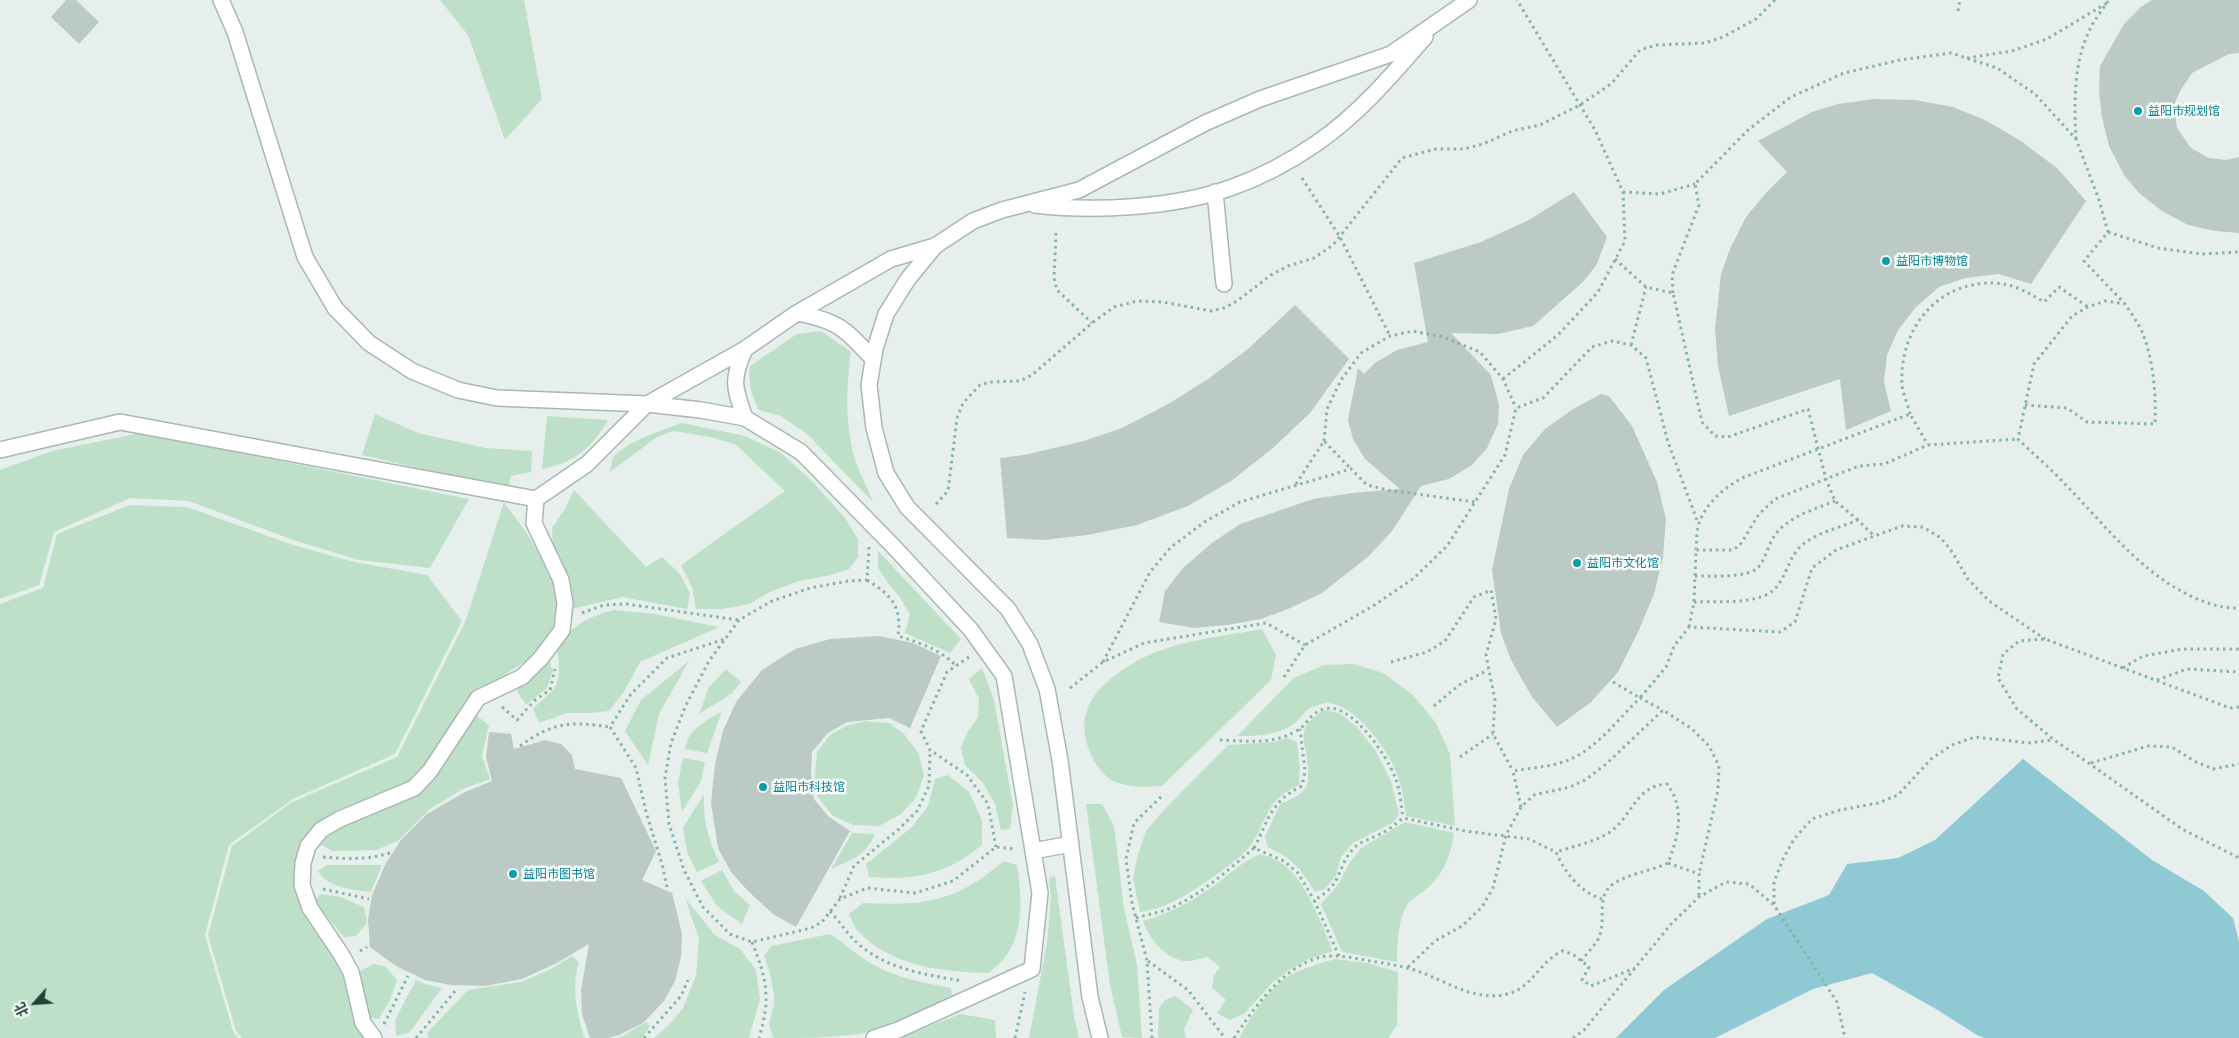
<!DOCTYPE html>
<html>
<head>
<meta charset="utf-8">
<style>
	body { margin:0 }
	#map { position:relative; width:2239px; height:1038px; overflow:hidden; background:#e6efeb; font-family:Raleway,"Noto Sans SC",sans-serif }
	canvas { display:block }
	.north { position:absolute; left:10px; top:978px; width:50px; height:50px; -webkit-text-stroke:4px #f7fbf9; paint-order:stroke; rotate:244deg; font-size:14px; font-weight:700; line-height:20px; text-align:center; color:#24423a }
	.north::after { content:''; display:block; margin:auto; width:18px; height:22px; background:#24423a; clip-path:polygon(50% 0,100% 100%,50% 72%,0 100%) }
</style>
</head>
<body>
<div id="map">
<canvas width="2239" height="1038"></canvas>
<div class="north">北</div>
</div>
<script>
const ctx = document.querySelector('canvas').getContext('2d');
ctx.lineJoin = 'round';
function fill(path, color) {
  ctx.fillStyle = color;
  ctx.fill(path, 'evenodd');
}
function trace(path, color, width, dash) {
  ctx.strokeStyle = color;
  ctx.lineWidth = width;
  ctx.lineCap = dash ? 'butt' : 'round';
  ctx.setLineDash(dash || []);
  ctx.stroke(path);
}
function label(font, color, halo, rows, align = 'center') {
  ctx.font = font + ' Raleway,"Noto Sans SC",sans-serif';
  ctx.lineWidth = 5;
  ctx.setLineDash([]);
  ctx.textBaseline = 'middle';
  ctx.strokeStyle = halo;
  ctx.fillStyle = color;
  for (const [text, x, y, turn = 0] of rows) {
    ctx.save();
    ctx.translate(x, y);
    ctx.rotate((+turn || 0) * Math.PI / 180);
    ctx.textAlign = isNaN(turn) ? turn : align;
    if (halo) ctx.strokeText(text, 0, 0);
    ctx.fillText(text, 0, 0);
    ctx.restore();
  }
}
const green = new Path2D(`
	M 440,0 L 524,0 L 542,99 L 505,140 L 468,35 Z
	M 821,331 L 851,352 C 846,389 845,427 856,463 C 861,476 868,489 873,502 L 807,434 L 781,416 L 759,410 C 751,394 748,383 750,366 L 797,334 Z
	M 375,414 L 418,433 L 486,448 L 532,451 L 531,472 L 511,476 L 508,489 L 362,455 Z
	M 547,416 L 608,420 C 592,448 574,463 542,469 Z
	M 682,423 L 745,436 L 781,453 L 812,481 L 845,518 L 858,539 L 858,557 L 849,569 L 831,575 L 799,581 L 770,592 L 749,604 L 723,609 L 696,609 L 692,587 L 681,565 L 785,491 L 735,444 L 710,437 L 673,431 L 657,437 L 610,472 C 611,469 611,464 612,460 C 619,444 665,429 682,423 Z
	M 141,433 L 469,499 L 430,568 L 359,560 L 293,540 L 189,501 L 130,498 L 54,532 L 39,585 L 0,599 L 0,470 L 52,451 Z
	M 574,490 L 646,567 L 662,557 L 679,573 L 690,593 L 687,609 L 622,597 L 572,609 L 571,583 L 553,551 L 552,528 L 566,507 Z
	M 504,502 L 528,535 L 555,583 L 558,617 L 540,652 L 466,700 L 424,769 L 404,786 L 325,818 L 304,842 L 296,869 L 298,900 L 313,926 L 332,950 L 345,977 L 365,1038 L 242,1038 L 236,1031 L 208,935 L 232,846 L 292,802 L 397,757 L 466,620 Z
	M 130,505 L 187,507 L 293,545 L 354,562 L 427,575 L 462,621 L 395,754 L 293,799 L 229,845 L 205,935 L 233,1031 L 238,1038 L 0,1038 L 0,604 L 43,588 L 57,534 Z
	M 878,551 L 961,639 L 950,653 L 905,633 L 910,614 L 899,596 L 888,583 L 878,568 Z
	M 614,610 L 654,614 L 719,627 L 640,662 L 625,690 L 609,711 L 591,713 L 567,713 L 539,723 L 533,709 C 539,702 545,698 551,692 C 563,681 558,659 557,645 C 576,624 587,617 614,610 Z
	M 1262,629 L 1276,655 L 1271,680 L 1162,786 C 1147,787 1128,788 1113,781 C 1104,776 1095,764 1091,755 C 1075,717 1089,693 1121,671 C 1162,641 1214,638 1262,629 Z
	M 549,661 L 553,671 L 547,688 L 526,705 L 518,693 L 516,685 L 539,663 Z
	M 689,661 L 659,714 L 648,765 L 625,731 L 641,700 Z
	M 1354,664 L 1383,673 L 1413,695 L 1436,723 L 1450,754 L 1455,826 L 1406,816 C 1404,802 1402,787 1397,774 C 1388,750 1356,704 1327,703 C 1323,703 1316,706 1312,707 C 1305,710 1301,718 1296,722 C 1278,736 1258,736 1237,736 L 1294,678 L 1324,665 Z
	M 982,668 L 994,700 L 1013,805 L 1010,829 L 1001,830 L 995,804 L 983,783 L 965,765 L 961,748 L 967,733 L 978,717 L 979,699 L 969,679 Z
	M 726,669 L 741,682 L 731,694 L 699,714 L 709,687 Z
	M 1325,710 L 1339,713 L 1357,727 L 1375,750 L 1391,781 L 1399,814 L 1394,822 L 1353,843 L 1341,857 L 1336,875 L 1325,889 L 1315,892 C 1301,869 1293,859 1268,847 L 1265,837 L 1280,804 C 1289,800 1301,796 1306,787 C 1308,784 1308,779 1308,775 C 1310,743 1289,731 1325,710 Z
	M 722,711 L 707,753 L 685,749 C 688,729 706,721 722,711 Z
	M 474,714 L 489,725 L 482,756 L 490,779 L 463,789 L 430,809 L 398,841 L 376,850 L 332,851 L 319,843 L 336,825 L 398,802 Z
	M 865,721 L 889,723 L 904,734 L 919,754 L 924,776 L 916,798 L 901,814 L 879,826 L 853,825 L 832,815 L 817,796 L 815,774 L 817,752 L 830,735 L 846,726 Z
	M 1288,738 L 1297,742 L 1300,768 L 1299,785 C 1264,801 1269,819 1250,846 C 1239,861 1185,898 1166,905 C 1158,909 1149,910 1140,912 L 1133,878 L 1138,855 L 1146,831 L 1161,813 L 1228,745 L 1273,742 Z
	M 683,758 L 705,762 L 701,781 L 682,812 L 678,783 Z
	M 948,775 L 969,792 L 982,820 L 982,845 C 945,875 916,880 869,877 L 866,864 L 912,827 L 928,806 L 935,779 Z
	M 704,794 C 703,820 708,839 719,862 L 697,872 L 687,852 L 683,828 Z
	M 1086,804 L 1102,804 L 1114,826 L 1124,908 L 1137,965 L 1142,1038 L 1122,1037 L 1110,985 Z
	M 1405,822 L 1454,833 C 1451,855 1443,876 1425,890 C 1420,895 1410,899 1407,905 C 1398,920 1397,945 1397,962 L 1342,952 L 1321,904 L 1338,885 L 1349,864 L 1361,848 Z
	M 852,833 L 875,834 C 865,856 852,860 831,869 Z
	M 1260,854 C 1266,856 1273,858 1278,861 C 1305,875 1321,924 1333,951 L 1309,959 L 1289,970 L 1273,982 L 1244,1014 L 1230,1020 L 1217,1013 L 1226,1000 L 1212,988 L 1214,975 L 1220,967 L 1207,957 C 1200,958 1190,962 1184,961 C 1165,958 1148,937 1143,921 C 1170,913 1189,903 1212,887 C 1228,876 1241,862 1260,854 Z
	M 1004,861 L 1017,865 C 1021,894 1025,926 1008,953 C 1004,960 995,967 989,973 C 944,972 891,967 858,931 C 854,927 852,919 849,914 L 863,903 C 899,905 937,905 969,886 C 981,879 993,870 1004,861 Z
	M 327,865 L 382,865 L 371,892 C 351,889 329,889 318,871 Z
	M 722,870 L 734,891 L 750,905 L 742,924 L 717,906 L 701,881 Z
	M 1055,876 L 1074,1016 L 1079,1038 L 1029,1038 L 1047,943 L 1051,900 L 1049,878 Z
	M 320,894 L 341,897 L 364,907 L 367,923 L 356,936 L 344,937 L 314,902 Z
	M 685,898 L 715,935 L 740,949 L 756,970 L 760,999 L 749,1038 L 654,1038 L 669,1025 L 683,1008 L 696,976 L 699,939 Z
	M 830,934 C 845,943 858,957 874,965 C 897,978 925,983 951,988 L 952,997 C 926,1009 899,1026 870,1032 C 839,1038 806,1038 774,1038 C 764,1018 774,1018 774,999 C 773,984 770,971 764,956 L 771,946 Z
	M 572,956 L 579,962 C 571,988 577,1012 584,1037 L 586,1038 L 429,1038 L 427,1033 L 468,990 L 521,982 L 551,969 Z
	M 1335,959 L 1367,963 L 1398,972 L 1397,1025 L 1388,1038 L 1239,1038 C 1251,1017 1265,994 1284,979 C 1299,969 1318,964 1335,959 Z
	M 373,964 L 385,966 L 397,980 L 390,1000 L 379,1019 L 369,1018 L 359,972 Z
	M 416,980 L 425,984 L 442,988 L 409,1033 L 396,1036 L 395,1020 Z
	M 1176,996 L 1193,1010 L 1184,1029 L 1186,1038 L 1158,1038 L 1159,1008 L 1165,1000 Z
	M 960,1014 L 995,1020 L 996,1038 L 899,1038 Z
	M 646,1022 L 650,1026 L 642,1038 L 616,1038 L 623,1036 Z`);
const water = new Path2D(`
	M 2023,759 L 2152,860 L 2204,891 L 2233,918 L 2239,942 L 2239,1038 L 1985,1038 L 1977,1035 L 1936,1009 L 1872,973 L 1813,989 L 1715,1038 L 1616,1038 L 1664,990 L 1767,919 L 1829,895 L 1847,864 L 1898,858 L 1935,840 Z`);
const building = new Path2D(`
	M 66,0 L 76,0 L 99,22 L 79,44 L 51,17 Z
	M 2152,0 L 2239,0 L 2239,53 L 2229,54 L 2192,73 L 2180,91 L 2174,105 L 2177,128 L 2191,148 L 2209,158 L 2226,160 L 2239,157 L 2239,233 L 2215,231 L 2188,225 L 2162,211 L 2139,193 L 2124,175 L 2109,146 L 2102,117 L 2099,91 L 2100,66 L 2124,24 L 2141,7 Z
	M 1874,99 L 1915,100 L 1953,107 L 1985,120 L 2021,141 L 2057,168 L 2086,201 L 2031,284 L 1999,274 L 1965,278 L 1939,287 L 1916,307 L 1898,330 L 1887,355 L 1884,382 L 1891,411 L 1846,430 L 1840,379 L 1729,416 L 1718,366 L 1715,329 L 1721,274 L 1730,249 L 1746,217 L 1766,193 L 1787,172 L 1758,141 L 1812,112 L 1838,104 Z
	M 1574,192 L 1607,237 L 1597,264 L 1583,282 L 1533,326 L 1498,334 L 1451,333 L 1491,375 L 1499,405 L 1498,424 L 1487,448 L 1472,465 L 1449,479 L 1421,486 L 1392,531 L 1369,556 L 1322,593 L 1288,609 L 1261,619 L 1227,625 L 1194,628 L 1159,622 L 1165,591 L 1184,567 L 1212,543 L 1240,524 L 1313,499 L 1352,493 L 1400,489 L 1365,459 L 1353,439 L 1348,420 L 1358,368 L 1364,374 L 1375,363 L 1397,350 L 1428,342 L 1414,263 L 1481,242 L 1527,221 Z
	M 1295,305 L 1349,359 L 1310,413 L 1274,447 L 1231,481 L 1188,506 L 1137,525 L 1087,535 L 1043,540 L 1007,538 L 1000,458 L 1024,455 L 1084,441 L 1122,428 L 1170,403 L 1208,379 L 1248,349 Z
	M 1601,394 L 1609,396 L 1632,426 L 1657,482 L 1666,519 L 1663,557 L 1654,594 L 1639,630 L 1618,672 L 1591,702 L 1557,727 L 1532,697 L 1511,660 L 1501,633 L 1492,570 L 1509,489 L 1523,455 L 1545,429 L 1573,409 Z
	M 879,636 L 913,643 L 941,656 L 910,728 L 889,718 L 847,722 L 828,733 L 812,752 L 811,774 L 814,799 L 828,816 L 850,831 L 796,927 L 773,914 L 748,891 L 731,872 L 718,848 L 711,803 L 715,764 L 723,731 L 736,702 L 762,670 L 795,649 L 830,639 Z
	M 489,732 L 511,734 L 514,749 L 545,740 L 561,744 L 572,755 L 575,769 L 621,778 L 656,851 L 642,880 L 672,893 L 682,934 L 681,957 L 675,981 L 664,1001 L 643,1023 L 619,1035 L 608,1038 L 590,1038 L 582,1014 L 581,990 L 589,944 L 557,963 L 522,979 L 485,986 L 451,985 L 425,980 L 396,966 L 370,947 L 368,920 L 372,895 L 386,863 L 401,840 L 427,814 L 465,792 L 492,781 L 486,757 Z`);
const path = new Path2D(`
	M 1958,11 L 1960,0
	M 1967,58 L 2012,51 L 2047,39 L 2107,3
	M 2076,139 C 2074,101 2073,57 2094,22 C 2098,15 2104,7 2109,0
	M 1302,178 L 1340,237 L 1390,336
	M 1623,192 L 1660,194 L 1695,184
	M 2108,232 L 2158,248 L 2202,254 L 2239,252
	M 1056,233 L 1054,278 L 1057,290 L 1092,323
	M 1615,259 L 1646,287 L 1673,293 L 1702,422 L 1715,436 L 1728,437 L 1808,409 L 1826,479 L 1835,501 L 1858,520
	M 1673,293 L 1672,275 L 1699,205 L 1695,184 L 1748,130 L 1791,97 L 1844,73 L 1900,60 L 1951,53 L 1997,68 L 2035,94 L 2076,139 L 2099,200 L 2108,232 L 2084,261 L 2125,304
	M 1631,345 L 1646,287
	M 1503,379 L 1558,335 L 1598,292 L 1625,241 L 1623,192 L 1595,130 L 1517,0
	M 2025,405 L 2067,408 L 2087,422 L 2155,424 C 2156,394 2154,363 2143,334 C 2139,324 2131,313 2125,304 L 2105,301 L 2088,307 L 2072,316 L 2034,364 L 2018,439 C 2032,453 2048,466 2062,481 C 2104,523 2139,573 2195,598 C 2209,604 2224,609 2239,608
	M 1910,414 C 1908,405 1903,394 1902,385 C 1899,329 1937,281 1995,283 C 2014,284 2029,293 2044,302 L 2059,287 L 2088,307
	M 1324,441 L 1327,409 L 1341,380 L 1361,353 L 1390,336 L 1413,331 L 1443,337 L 1480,352 L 1503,379 L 1516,408
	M 1296,484 L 1324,441 L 1351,469
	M 936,504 L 948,491 L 957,418 L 963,403 L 980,385 L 990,382 L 1020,381 L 1032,375 L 1092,323 L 1114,307 L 1137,301 L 1163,302 L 1211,311 L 1224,308 L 1237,301 L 1271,275 L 1288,266 L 1314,258 L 1333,245 L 1402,158 L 1436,149 L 1464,149 L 1483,144 L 1512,131 L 1540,125 L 1580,105 L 1611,84 L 1640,50 L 1656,45 L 1705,43 L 1723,37 L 1756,19 L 1775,0
	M 869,547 L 867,580 L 848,581 L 810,588 L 772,601 L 739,620 L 709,661 L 686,705 L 671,743 L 665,778 L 669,824 L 684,870 L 703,907 L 730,934 L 752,942 L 811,928 L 822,922 L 840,899 L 867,888 L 915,893 L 953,881 L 996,847 L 1015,849
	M 1696,550 C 1697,542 1696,530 1699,523 C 1707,502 1723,489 1742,478 L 1910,414 L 1928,445
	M 1695,576 C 1710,576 1745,578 1756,569 C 1765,562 1767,548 1773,538 C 1786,517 1813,510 1835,501
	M 867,580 C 891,595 902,606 898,636 C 920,643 940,649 956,666
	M 1694,602 C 1717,601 1745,604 1766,595 C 1785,586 1786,562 1799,548 C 1814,533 1839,528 1858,520 L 1874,536
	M 582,613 L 604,605 L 626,604 L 739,620
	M 1689,627 L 1694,602 L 1696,550 L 1733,550 L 1740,545 L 1759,514 L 1775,499 L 1826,479 L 1859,466 L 1884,464 L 1928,445 L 2018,439
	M 969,657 L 947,672 L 921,731 L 930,750 L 967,775 L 988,804 L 996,847
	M 1103,662 L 1150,572 L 1171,547 L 1206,521 L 1240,502 L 1351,469 L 1367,485 L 1387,490 L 1475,502
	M 1391,662 L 1427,652 L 1445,641 L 1474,597 L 1491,590 L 1496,619 L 1486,655 L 1495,700 L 1493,734 L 1513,771
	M 2123,668 L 2143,656 L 2183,649 L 2239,649
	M 1284,677 L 1305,645 L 1373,606 L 1414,578 L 1447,546 L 1505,455 L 1516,408 L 1543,398 L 1592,347 L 1612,341 L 1631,345 L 1646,358 L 1668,442 L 1698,523
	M 2157,680 L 2187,669 L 2239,672
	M 1613,682 L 1640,698 L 1666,667 L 1674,646 L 1689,627 L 1780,632 L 1795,622 L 1812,568 L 1836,550 L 1902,526 L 1923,527 L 1941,538 L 1953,553 L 1967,578 L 1989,601 L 2045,639
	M 1070,688 L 1103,662 L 1144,643 L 1266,623 L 1305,645
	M 1434,706 L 1459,685 L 1488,670
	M 502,707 L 517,720 L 535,700 L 550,690 L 555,669
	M 2239,707 L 2230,708 L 2045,639 L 2019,641 L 2003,654 L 1998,678 L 2017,709 L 2054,740 L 2090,764 L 2182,829 L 2239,858
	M 1220,740 C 1247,741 1274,745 1298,730 C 1309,723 1309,714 1324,709 C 1351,701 1387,756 1395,777 C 1400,789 1401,805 1403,818
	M 520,746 C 553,722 570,721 610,727
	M 1460,757 L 1493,734
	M 2091,763 L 2148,746 L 2172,747 L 2194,761 L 2213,769 L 2239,764
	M 1521,807 L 1513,771 C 1530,768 1550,767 1566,761 C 1596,750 1618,719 1640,698 L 1663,710
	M 1254,848 C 1269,819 1271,801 1302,786 L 1305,771 L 1300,729
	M 323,857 C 346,859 368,860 390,853
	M 1668,863 L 1699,874 L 1699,897
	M 667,887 L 662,864 L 646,812 L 636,768 L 610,727 L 631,694 L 667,658 L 725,639
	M 323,889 L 369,899
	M 840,898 L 854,866 L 899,829 L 917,811 L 929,786 L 930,751
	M 1774,904 L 1774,882 L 1783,859 L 1794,839 L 1812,819 L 1840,810 L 1878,803 L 1898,795 L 1931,759 L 1952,745 L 1975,737 L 2028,743 L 2053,740
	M 830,911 C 839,921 846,932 855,941 C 885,969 923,974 962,981
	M 1136,918 C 1146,915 1156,913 1166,910 C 1199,897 1228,870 1254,848 L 1284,861 L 1298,873 L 1314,900
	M 752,942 C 767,980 771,998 759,1038
	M 360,951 L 367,947
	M 1339,956 L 1314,900 C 1345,884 1335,866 1356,846 C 1364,840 1376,837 1384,832 C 1391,828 1397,823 1403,818 L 1465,831 L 1529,839 L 1556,852
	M 1148,961 L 1188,990 L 1225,1038
	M 1581,961 C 1587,953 1597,944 1600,935 C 1606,917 1595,894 1616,882 C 1632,873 1651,871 1668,863 C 1678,837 1686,809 1667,784 C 1634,786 1632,819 1607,834 C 1594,842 1571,847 1556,852 C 1565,873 1580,892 1602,899
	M 1408,967 L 1435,941 L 1462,926 L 1482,907 L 1493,888 L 1506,835 L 1521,807 L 1534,795 L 1570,787 L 1585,780 L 1605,765 L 1663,710 L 1692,729 L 1709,746 L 1719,766 L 1718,790 L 1699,874
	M 384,1024 L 408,976
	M 416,1038 L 456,990
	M 644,1038 L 681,996 L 688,980
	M 1015,1038 L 1025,992
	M 1152,1038 L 1147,961 L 1132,903 L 1126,859 L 1134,823 L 1163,795
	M 1234,1038 C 1254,1008 1283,966 1321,957 C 1337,954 1354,958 1370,961 C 1390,964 1409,967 1428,975 C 1453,986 1480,1001 1507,994 C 1532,989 1540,960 1563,951 L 1574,955 L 1589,967 L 1582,980 L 1591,986 L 1635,968
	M 1573,1038 L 1584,1030 L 1672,923 L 1699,897 L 1726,882 L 1749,884 L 1774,905 L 1837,1002 L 1845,1038`);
const minor = new Path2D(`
	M 221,0 L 235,32 L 305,257 L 335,308 L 369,343 L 412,371 L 458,390 L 497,398 L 647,404 L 701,410 L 745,418 L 801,452 L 894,547 L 971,630 L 1004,676 L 1040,893 L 1032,969 L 898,1030 L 874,1038
	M 1215,192 L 1224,284
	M 1035,205 C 1094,212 1173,208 1230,188 C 1259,178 1291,161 1317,143 C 1359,114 1392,75 1425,37
	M 797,313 C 839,321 845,329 873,359
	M 745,418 C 734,387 731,380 745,349
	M 0,450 L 120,422 L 536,499
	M 1033,851 L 1071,844
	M 374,1038 L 363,1023 L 351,972 L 341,954 L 310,908 L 302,885 L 303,863 L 308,846 L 321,830 L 340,819 L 414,788 L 430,771 L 478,698 L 522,677 L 541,658 L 562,630 L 565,603 L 561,580 L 534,523 L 536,499 L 587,464 L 647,404 L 745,349 L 797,313 L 891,259 L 935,246
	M 1100,1038 L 1090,997 L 1060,760 L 1047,689 L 1030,644 L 1008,609 L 907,507 L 886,473 L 874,428 L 869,385 L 875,349 L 886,314 L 908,279 L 935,246 L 973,221 L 1002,210 L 1079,190 L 1205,123 L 1260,99 L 1391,54 L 1469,0`);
const markers = [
	[2138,111,5,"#0f9aa8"],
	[1886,261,5,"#0f9aa8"],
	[1577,563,5,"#0f9aa8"],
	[763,787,5,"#0f9aa8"],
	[513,874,5,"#0f9aa8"]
];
const cultureNames = [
	["益阳市规划馆",2148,111],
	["益阳市博物馆",1896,261],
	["益阳市文化馆",1587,563],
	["益阳市科技馆",773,787],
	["益阳市图书馆",523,874]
];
fill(green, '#bfe0c8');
fill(water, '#8ec9d4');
fill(building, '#bbcac4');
trace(minor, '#a8b8b2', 18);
trace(path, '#86b3a5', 3, [2.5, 4]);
trace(minor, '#fff', 15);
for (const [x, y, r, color] of markers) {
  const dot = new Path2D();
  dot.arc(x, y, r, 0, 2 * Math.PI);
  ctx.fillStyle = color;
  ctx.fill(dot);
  trace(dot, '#f7fbf9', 2);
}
label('12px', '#0d838f', '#f7fbf9', cultureNames, 'left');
</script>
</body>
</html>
